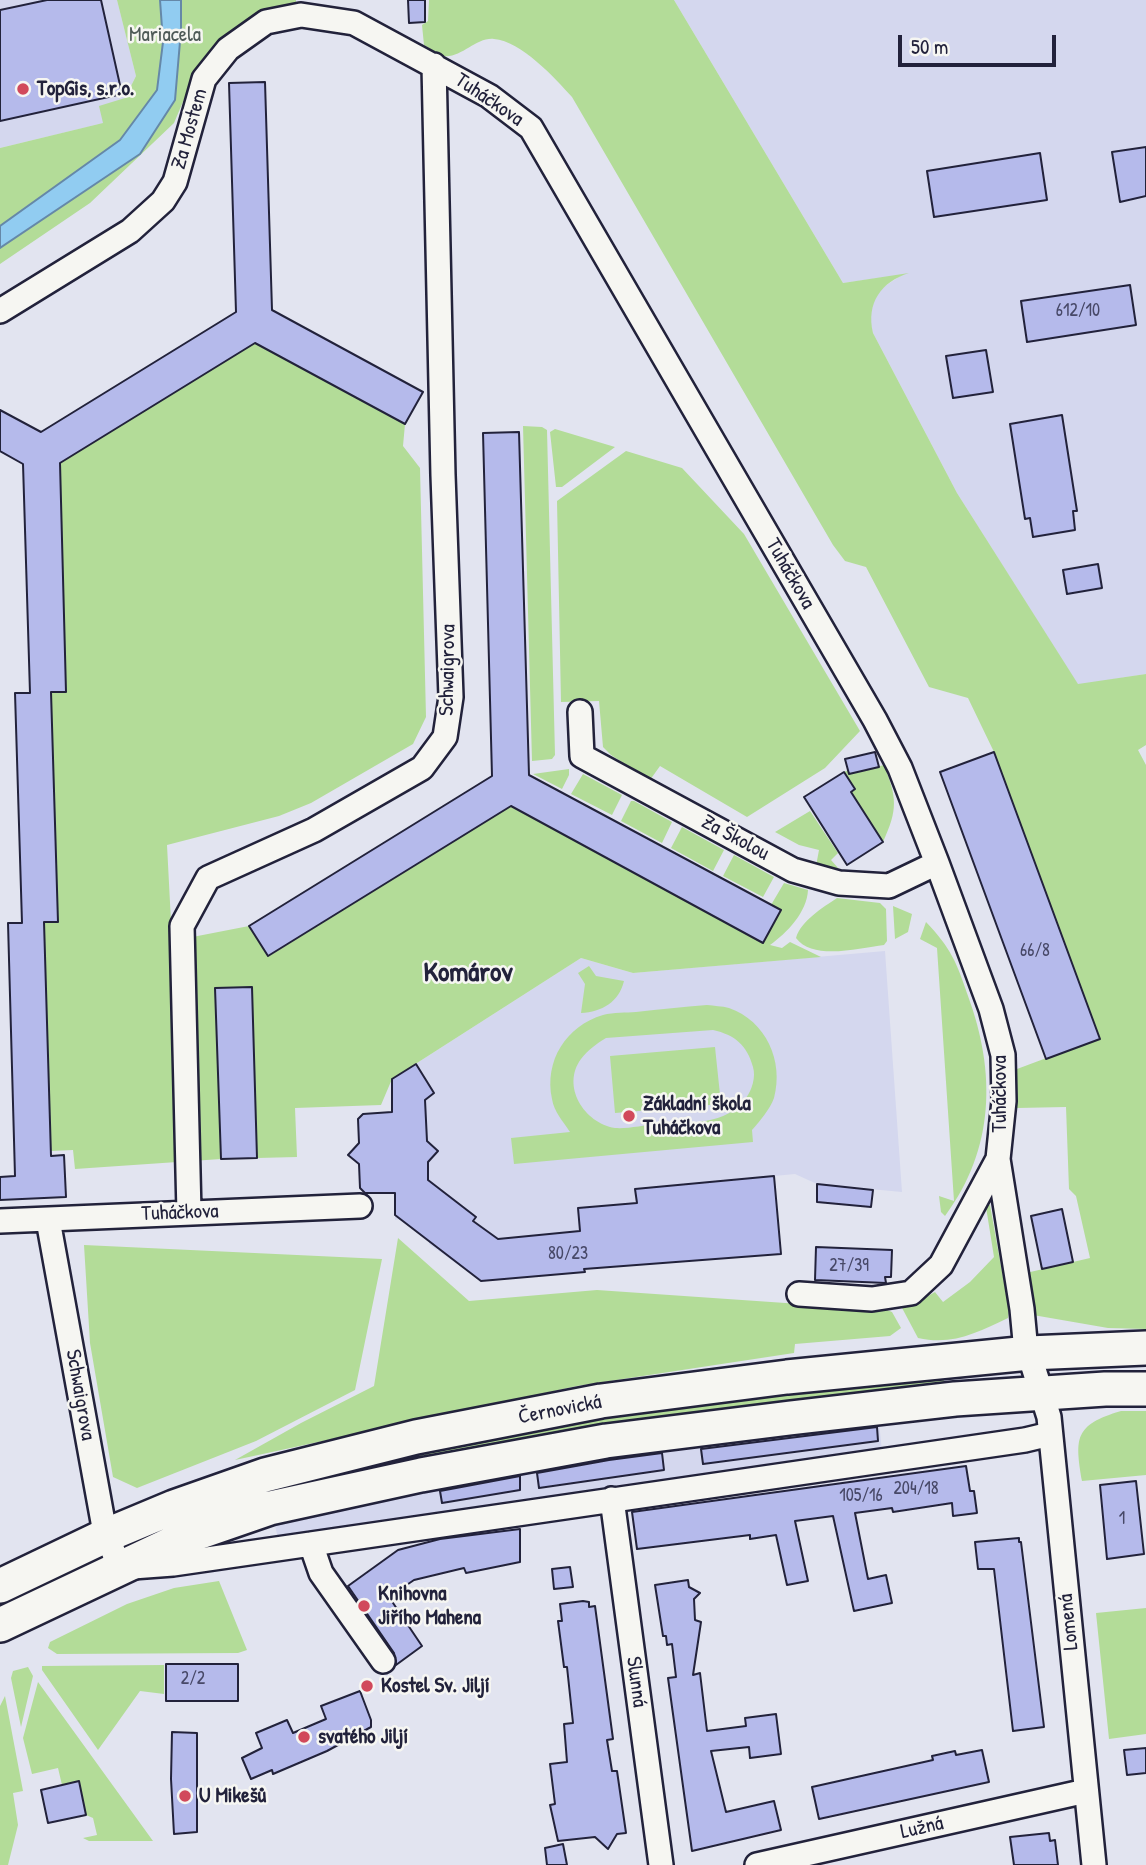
<!DOCTYPE html>
<html>
<head>
<meta charset="utf-8">
<style>
	body { margin:0 }
	#map { position:relative; width:1146px; height:1865px; overflow:hidden; background:#e2e4f0; font-family:"Patrick Hand",sans-serif }
	canvas { display:block }
	.scale { position:absolute; left:898px; top:35px; width:158px; height:32px; box-sizing:border-box; border:4px solid #22223b; border-top:0; padding-left:9px; font-size:21px; line-height:24px; white-space:nowrap; color:#22223b; -webkit-text-stroke:5px #f6f6f2; paint-order:stroke }
</style>
</head>
<body>
<div id="map">
<canvas width="1146" height="1865"></canvas>
<div class="scale">50 m</div>
</div>
<script>
const ctx = document.querySelector('canvas').getContext('2d');
ctx.lineJoin = 'round';
function fill(path, color) {
  ctx.fillStyle = color;
  ctx.fill(path, 'evenodd');
}
function trace(path, color, width, dash) {
  ctx.strokeStyle = color;
  ctx.lineWidth = width;
  ctx.lineCap = dash ? 'butt' : 'round';
  ctx.setLineDash(dash || []);
  ctx.stroke(path);
}
function label(font, color, halo, rows, align = 'center') {
  ctx.font = font + ' "Patrick Hand",sans-serif';
  ctx.lineWidth = 5;
  ctx.setLineDash([]);
  ctx.textBaseline = 'middle';
  ctx.strokeStyle = halo;
  ctx.fillStyle = color;
  for (const [text, x, y, turn = 0] of rows) {
    ctx.save();
    ctx.translate(x, y);
    ctx.rotate((+turn || 0) * Math.PI / 180);
    ctx.textAlign = isNaN(turn) ? turn : align;
    if (halo) ctx.strokeText(text, 0, 0);
    ctx.fillText(text, 0, 0);
    ctx.restore();
  }
}
const built = new Path2D(`
	M 0,0 L 117,0 L 136,76 L 124,99 L 104,123 L 0,148 Z
	M 674,0 L 1146,0 L 1146,674 L 1078,685 L 957,493 L 873,333 L 870,322 L 871,308 L 875,298 L 882,288 L 902,275 L 843,283 Z
	M 885,951 L 902,1192 L 817,1184 L 795,1174 L 774,1176 L 781,1254 L 585,1269 L 585,1272 L 481,1281 L 429,1244 L 429,1240 L 401,1219 L 395,1220 L 395,1193 L 366,1194 L 360,1188 L 359,1164 L 348,1155 L 359,1143 L 358,1119 L 363,1114 L 392,1112 L 392,1079 L 581,958 L 633,973 Z
	M 879,1421 L 882,1452 L 278,1538 L 274,1522 L 385,1495 L 591,1459 Z`);
const green = new Path2D(`
	M 117,0 L 296,0 L 296,7 L 260,16 L 229,33 L 199,64 L 174,123 L 90,203 L 0,264 L 0,148 L 103,123 L 99,106 L 125,98 L 136,76 Z
	M 429,0 L 674,0 L 843,283 L 909,273 C 881,282 866,303 873,333 L 957,493 L 1078,684 L 1146,674 L 1146,745 L 1138,750 L 1146,765 L 1146,1329 L 1108,1328 L 1033,1315 L 1026,1273 L 1090,1258 L 1076,1196 L 1069,1189 L 1066,1107 L 1017,1108 L 1017,1069 L 1100,1038 L 994,752 L 968,698 L 929,687 L 866,567 L 845,561 L 833,545 L 572,97 C 555,78 521,41 494,39 C 476,37 461,59 443,56 C 437,55 430,48 424,45 L 422,25 L 428,21 Z
	M 255,343 L 405,424 L 403,446 L 420,468 L 426,717 L 413,744 L 311,803 L 279,816 L 167,845 L 172,941 L 249,926 L 269,956 L 511,806 L 763,943 L 771,905 L 784,883 L 808,890 C 807,912 787,933 770,945 L 782,948 L 790,942 L 821,957 L 633,973 L 581,958 L 392,1079 L 381,1105 L 295,1108 L 297,1157 L 257,1158 L 252,987 L 215,989 L 221,1159 L 75,1169 L 73,1150 L 51,1151 L 44,922 L 58,921 L 51,692 L 66,691 L 60,463 Z
	M 523,426 L 542,427 L 547,430 L 555,755 L 552,759 L 532,761 Z
	M 555,429 L 615,447 L 562,487 L 556,487 L 550,432 Z
	M 626,451 L 682,468 L 744,534 L 860,731 L 825,768 L 747,817 L 660,766 L 650,780 L 611,755 L 603,747 L 599,701 L 561,702 L 557,501 Z
	M 884,765 C 897,798 898,809 883,842 L 851,792 L 855,789 L 845,781 L 840,774 L 848,770 L 849,774 Z
	M 569,769 L 569,775 L 562,789 L 533,774 Z
	M 583,774 L 622,795 L 612,815 L 571,794 Z
	M 631,801 L 634,801 L 672,822 L 662,843 L 621,821 Z
	M 810,811 L 838,853 L 831,860 L 839,869 L 837,871 L 816,866 L 819,850 L 799,845 L 775,832 Z
	M 682,827 L 724,850 L 713,871 L 671,848 Z
	M 734,855 L 774,877 L 763,897 L 723,876 Z
	M 837,898 L 880,903 L 886,909 L 887,941 L 884,945 C 859,948 813,961 796,938 C 801,921 822,908 837,898 Z
	M 893,906 L 912,914 L 908,932 L 895,939 Z
	M 926,922 C 951,948 957,963 968,996 C 996,1072 995,1149 945,1216 L 941,1212 L 939,1196 L 954,1201 L 937,948 L 920,939 Z
	M 589,966 L 596,976 L 624,981 C 619,1002 602,1012 581,1013 L 585,984 L 578,973 Z
	M 707,1005 C 714,1006 722,1006 729,1008 C 766,1021 784,1061 774,1098 C 770,1109 760,1121 752,1130 L 753,1142 L 514,1164 L 511,1138 L 570,1132 C 563,1121 554,1112 552,1099 C 544,1061 566,1026 603,1015 C 614,1012 626,1013 636,1012 C 660,1009 683,1007 707,1005 ZM 713,1030 C 735,1035 747,1045 753,1067 C 756,1077 752,1090 746,1098 C 726,1126 690,1122 658,1124 C 644,1125 628,1129 615,1128 C 584,1123 561,1086 581,1059 C 588,1050 596,1044 606,1038 Z
	M 715,1047 L 721,1104 L 615,1113 L 610,1056 Z
	M 988,1205 L 990,1205 L 1009,1311 L 1008,1318 C 978,1332 953,1346 918,1338 L 901,1306 L 921,1300 L 935,1292 L 943,1302 L 970,1282 L 994,1257 L 986,1207 Z
	M 398,1238 L 469,1301 L 597,1290 L 887,1310 L 892,1312 L 901,1328 L 890,1336 L 795,1344 L 794,1353 L 577,1386 L 235,1460 L 301,1423 L 374,1386 Z
	M 84,1245 L 382,1259 L 355,1390 L 256,1441 L 137,1488 L 113,1477 L 90,1343 Z
	M 943,1373 L 945,1389 L 206,1507 L 424,1449 L 658,1407 Z
	M 1121,1411 L 1146,1411 L 1146,1475 L 1082,1481 C 1075,1438 1074,1425 1121,1411 Z
	M 219,1581 L 247,1650 L 238,1653 L 57,1654 L 48,1648 L 50,1642 L 127,1604 L 174,1588 Z
	M 1146,1608 L 1146,1734 L 1109,1739 L 1096,1613 Z
	M 164,1665 L 164,1694 L 140,1691 L 98,1750 L 42,1670 L 42,1666 Z
	M 28,1667 L 33,1676 L 21,1727 L 11,1678 L 13,1671 Z
	M 38,1682 L 153,1841 L 89,1841 L 83,1838 L 97,1835 L 93,1818 L 86,1815 L 78,1781 L 62,1785 L 58,1768 L 32,1774 L 23,1738 Z
	M 5,1696 L 23,1791 L 13,1793 L 18,1825 L 8,1865 L 0,1865 L 0,1706 Z`);
const water = new Path2D(`
	M 160,0 L 181,0 L 181,30 L 175,100 L 140,154 L 0,248 L 0,226 L 120,140 L 157,90 L 163,42 Z`);
const building = new Path2D(`
	M 47,0 L 101,0 L 122,94 L 0,121 L 0,10 Z
	M 408,0 L 425,0 L 425,22 L 409,23 Z
	M 265,82 L 272,310 L 423,392 L 405,424 L 255,343 L 60,463 L 66,692 L 51,692 L 58,922 L 44,922 L 51,1156 L 64,1155 L 66,1197 L 0,1200 L 0,1177 L 15,1176 L 8,923 L 22,923 L 15,693 L 30,693 L 23,464 L 0,451 L 0,410 L 41,432 L 236,312 L 229,83 Z
	M 1146,147 L 1146,196 L 1120,202 L 1112,152 Z
	M 1040,153 L 1047,200 L 934,217 L 927,171 Z
	M 1130,285 L 1136,325 L 1027,342 L 1021,301 Z
	M 986,350 L 993,392 L 953,398 L 946,356 Z
	M 1062,415 L 1077,511 L 1073,511 L 1075,530 L 1033,537 L 1030,518 L 1025,519 L 1010,424 Z
	M 519,432 L 529,775 L 781,910 L 763,943 L 511,806 L 268,956 L 249,926 L 492,776 L 483,433 Z
	M 1098,564 L 1102,588 L 1067,594 L 1063,570 Z
	M 875,752 L 879,767 L 849,774 L 845,759 Z
	M 994,752 L 1100,1039 L 1046,1059 L 940,772 Z
	M 844,772 L 855,789 L 851,792 L 883,842 L 847,865 L 804,797 Z
	M 252,987 L 257,1158 L 221,1159 L 215,988 Z
	M 416,1064 L 434,1093 L 425,1100 L 427,1141 L 438,1151 L 428,1162 L 428,1180 L 476,1217 L 473,1221 L 498,1239 L 580,1231 L 578,1208 L 637,1203 L 635,1189 L 774,1176 L 781,1254 L 584,1269 L 585,1272 L 481,1281 L 395,1215 L 395,1193 L 365,1193 L 360,1188 L 359,1164 L 348,1155 L 359,1143 L 358,1119 L 363,1114 L 392,1112 L 392,1079 Z
	M 817,1184 L 873,1190 L 871,1207 L 817,1202 Z
	M 1062,1209 L 1073,1262 L 1042,1269 L 1031,1216 Z
	M 816,1247 L 892,1250 L 891,1277 L 885,1277 L 886,1283 L 815,1280 Z
	M 877,1427 L 878,1441 L 703,1464 L 701,1449 Z
	M 662,1453 L 664,1470 L 539,1488 L 537,1473 L 609,1460 Z
	M 966,1466 L 970,1491 L 974,1491 L 977,1513 L 953,1516 L 952,1503 L 893,1512 L 892,1508 L 855,1513 L 868,1579 L 886,1575 L 892,1603 L 854,1611 L 833,1516 L 795,1521 L 808,1581 L 787,1585 L 776,1535 L 750,1539 L 750,1535 L 637,1549 L 632,1512 Z
	M 520,1476 L 520,1490 L 442,1503 L 440,1491 Z
	M 1136,1481 L 1144,1554 L 1107,1559 L 1100,1485 Z
	M 520,1529 L 520,1562 L 466,1573 L 464,1568 L 414,1580 L 389,1597 L 422,1646 L 396,1665 L 394,1653 L 348,1586 L 398,1550 L 440,1539 Z
	M 1019,1538 L 1019,1542 L 1021,1542 L 1044,1727 L 1013,1731 L 994,1569 L 978,1569 L 975,1542 Z
	M 570,1567 L 573,1587 L 554,1589 L 552,1569 Z
	M 688,1580 L 689,1587 L 700,1593 L 694,1599 L 695,1620 L 701,1622 L 693,1675 L 700,1673 L 707,1731 L 746,1726 L 745,1718 L 776,1714 L 781,1754 L 750,1758 L 749,1747 L 711,1751 L 726,1812 L 774,1801 L 781,1830 L 692,1851 L 668,1678 L 676,1677 L 672,1644 L 667,1645 L 666,1636 L 663,1636 L 655,1585 Z
	M 583,1601 L 589,1602 L 589,1607 L 595,1606 L 613,1739 L 607,1740 L 612,1771 L 617,1771 L 626,1833 L 617,1834 L 608,1849 L 595,1837 L 558,1841 L 550,1805 L 555,1804 L 550,1764 L 567,1762 L 564,1724 L 573,1723 L 567,1667 L 564,1667 L 558,1621 L 562,1621 L 560,1604 Z
	M 166,1664 L 238,1664 L 238,1701 L 166,1701 Z
	M 360,1691 L 371,1720 L 371,1727 L 327,1751 L 273,1774 L 272,1770 L 251,1779 L 242,1758 L 262,1748 L 256,1733 L 287,1720 L 293,1733 L 326,1719 L 321,1706 Z
	M 172,1732 L 197,1733 L 197,1832 L 174,1834 L 171,1779 Z
	M 1146,1748 L 1146,1773 L 1127,1775 L 1124,1750 Z
	M 982,1750 L 989,1782 L 819,1819 L 812,1787 L 933,1760 L 932,1756 L 955,1751 L 956,1755 Z
	M 79,1781 L 86,1815 L 48,1823 L 41,1790 Z
	M 1049,1833 L 1050,1841 L 1055,1840 L 1058,1865 L 1014,1865 L 1010,1837 Z
	M 563,1844 L 567,1865 L 547,1865 L 545,1848 Z`);
const minor = new Path2D(`
	M 0,311 L 130,231 L 163,201 L 175,182 L 204,79 L 228,49 L 266,22 L 301,15 L 354,23 L 489,96 L 531,128 L 875,720 L 900,768 L 937,863 L 991,1009 L 1003,1055 L 1004,1101 L 998,1159 L 1022,1309 L 1025,1341 L 1049,1417 L 1094,1865
	M 580,712 L 582,756 L 793,870 L 839,883 L 889,886 L 937,863
	M 189,1213 L 182,926 L 208,878 L 314,830 L 422,768 L 445,737 L 451,697 L 443,475 L 434,65
	M 48,1220 L 103,1522 L 119,1568 L 173,1564 L 311,1544
	M 0,1221 L 360,1206
	M 799,1294 L 872,1299 L 911,1293 L 941,1265 L 998,1159
	M 612,1499 L 661,1865
	M 383,1661 L 321,1573 L 311,1544 L 1025,1440 L 1050,1434
	M 757,1865 L 1086,1791`);
const secondary = new Path2D(`
	M 0,1586 L 107,1535 L 174,1507 L 265,1475 L 416,1437 L 601,1401 L 787,1377 L 1029,1353 L 1146,1348
	M 0,1625 L 186,1537 L 270,1508 L 421,1475 L 606,1441 L 790,1418 L 955,1399 L 1105,1389 L 1146,1389`);
const markers = [
	[23,89,7,"#d1495b"],
	[629,1116,7,"#d1495b"],
	[364,1606,7,"#d1495b"],
	[367,1686,7,"#d1495b"],
	[304,1737,7,"#d1495b"],
	[185,1796,7,"#d1495b"]
];
const numberNames = [
	["612/10",1078,311],
	["66/8",1035,951],
	["80/23",568,1254],
	["27/39",849,1266],
	["204/18",916,1489],
	["105/16",861,1496],
	["1",1122,1519],
	["2/2",193,1679]
];
const parkNames = [
	["Mariacela",165,35]
];
const poiNames = [
	["TopGis, s.r.o.",37,89],
	["Základní škola",643,1104],
	["Tuháčkova",643,1128],
	["Knihovna",378,1594],
	["Jiřího Mahena",378,1618],
	["Kostel Sv. Jiljí",381,1686],
	["svatého Jiljí",318,1737],
	["U Mikešů",199,1796]
];
const streetNames = [
	["Tuháčkova",489,100,34],
	["Za Mostem",190,129,-74],
	["Tuháčkova",790,574,60],
	["Schwaigrova",448,670,-89],
	["Za Školou",735,838,28],
	["Tuháčkova",1000,1094,-90],
	["Tuháčkova",180,1213,-2],
	["Schwaigrova",80,1395,80],
	["Černovická",560,1410,-11],
	["Lomená",1069,1622,-96],
	["Slunná",636,1682,82],
	["Lužná",922,1828,-13]
];
const districtNames = [
	["Komárov",468,974]
];
fill(built, '#d4d7ee');
fill(green, '#b3dc98');
fill(water, '#91ccf1');
trace(water, '#6588a8', 2);
fill(building, '#b5baeb');
trace(building, '#22223b', 2);
trace(minor, '#22223b', 28);
trace(secondary, '#22223b', 38);
trace(minor, '#f6f6f2', 23);
trace(secondary, '#f6f6f2', 33);
for (const [x, y, r, color] of markers) {
  const dot = new Path2D();
  dot.arc(x, y, r, 0, 2 * Math.PI);
  ctx.fillStyle = color;
  ctx.fill(dot);
  trace(dot, '#f6f6f2', 2.5);
}
label('18px', '#474867', null, numberNames);
label('21px', '#4e5a57', '#f6f6f2', parkNames);
label('bold 21px', '#22223b', '#f6f6f2', poiNames, 'left');
label('21px', '#22223b', '#f6f6f2', streetNames);
label('bold 28px', '#22223b', '#f6f6f2', districtNames);
</script>
</body>
</html>
